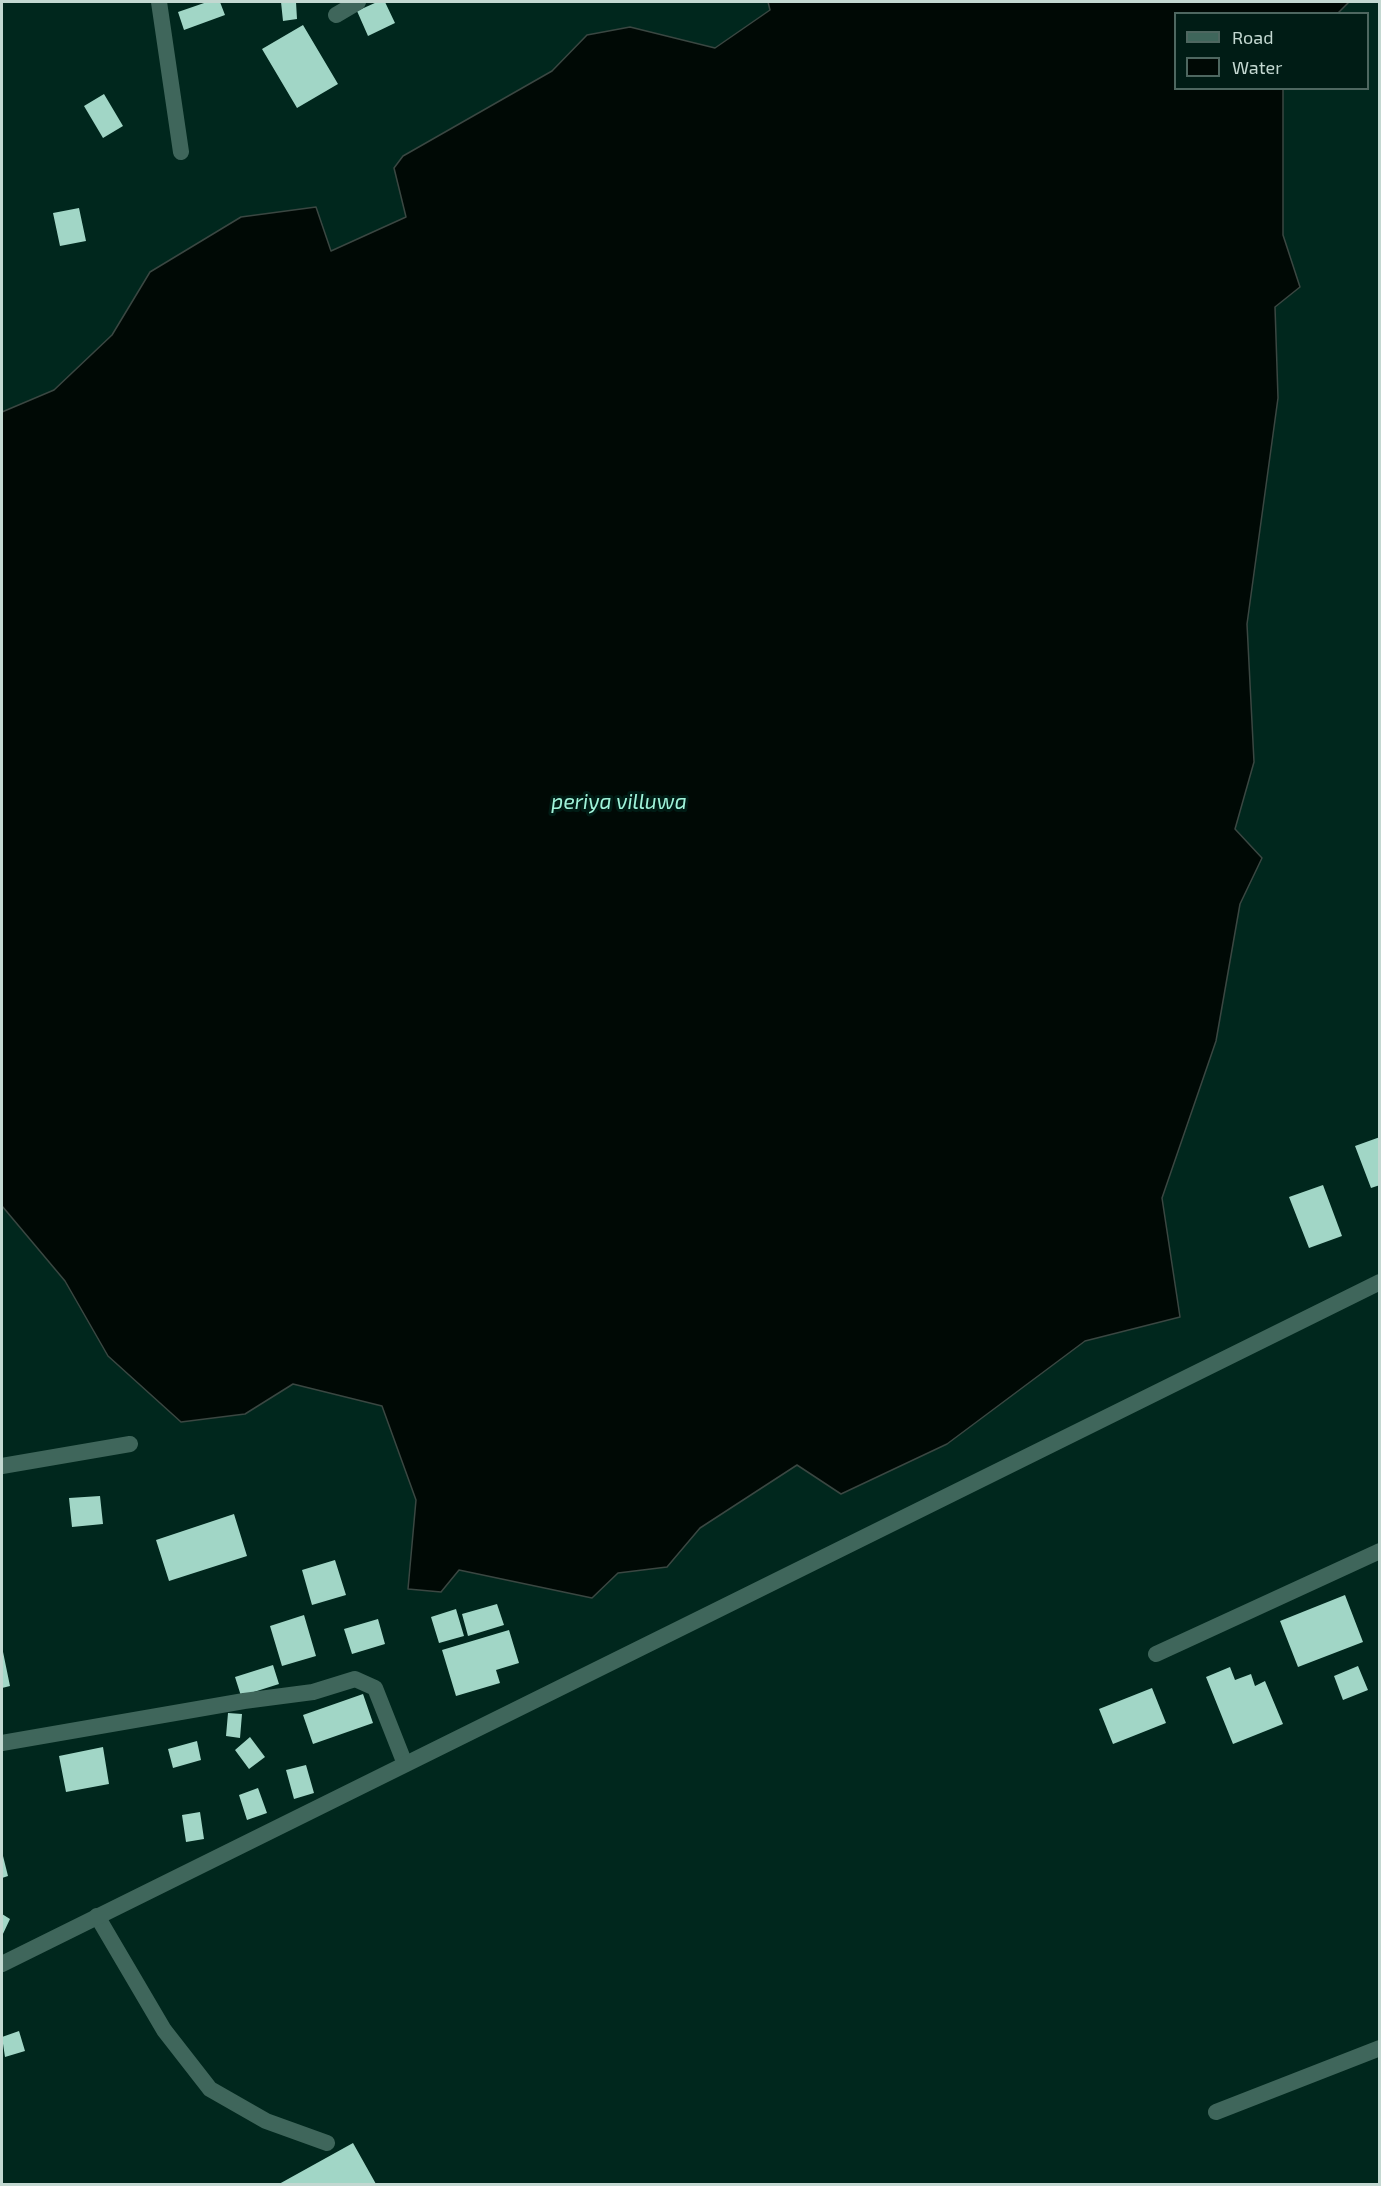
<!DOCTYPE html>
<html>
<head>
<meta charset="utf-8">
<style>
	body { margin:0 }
	#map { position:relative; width:1381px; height:2186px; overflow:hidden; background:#00271d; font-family:"Exo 2",sans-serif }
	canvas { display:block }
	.frame { position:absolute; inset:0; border:3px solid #c3d8d1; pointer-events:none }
	.legend { position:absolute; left:1174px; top:12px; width:195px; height:78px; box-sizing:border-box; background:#001c15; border:2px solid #4e6760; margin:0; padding:8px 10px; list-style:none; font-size:18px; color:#c3d8d1 }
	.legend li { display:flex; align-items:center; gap:12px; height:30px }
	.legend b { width:30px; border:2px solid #4e6760 }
</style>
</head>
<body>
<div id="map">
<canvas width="1381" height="2186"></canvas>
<div class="frame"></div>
<ul class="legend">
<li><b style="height:8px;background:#3f665b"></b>Road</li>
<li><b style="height:16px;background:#000905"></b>Water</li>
</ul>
</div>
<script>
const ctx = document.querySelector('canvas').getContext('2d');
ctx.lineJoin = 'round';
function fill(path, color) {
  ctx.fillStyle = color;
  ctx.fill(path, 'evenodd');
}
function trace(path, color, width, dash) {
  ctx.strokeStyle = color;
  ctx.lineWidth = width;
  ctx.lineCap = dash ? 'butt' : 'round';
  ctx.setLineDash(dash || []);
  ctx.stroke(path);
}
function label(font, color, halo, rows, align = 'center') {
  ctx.font = font + ' "Exo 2",sans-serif';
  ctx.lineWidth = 6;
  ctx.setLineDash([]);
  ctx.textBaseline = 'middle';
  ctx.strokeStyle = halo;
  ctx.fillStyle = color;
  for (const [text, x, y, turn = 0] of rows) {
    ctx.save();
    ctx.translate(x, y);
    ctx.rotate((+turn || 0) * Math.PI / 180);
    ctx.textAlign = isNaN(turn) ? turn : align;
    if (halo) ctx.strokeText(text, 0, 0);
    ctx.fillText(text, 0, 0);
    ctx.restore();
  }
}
const water = new Path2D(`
	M 768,2 L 1349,2 L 1338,13 L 1176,14 L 1176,88 L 1283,89 L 1283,235 L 1300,287 L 1275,307 L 1278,398 L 1247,624 L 1254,762 L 1235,829 L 1262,858 L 1240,904 L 1216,1041 L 1162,1198 L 1180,1317 L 1085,1341 L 947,1444 L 841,1494 L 797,1465 L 700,1528 L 667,1567 L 618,1573 L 592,1598 L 459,1570 L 441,1592 L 408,1589 L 416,1500 L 382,1406 L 293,1384 L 245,1414 L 181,1422 L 108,1356 L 65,1281 L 2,1206 L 2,412 L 54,390 L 112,335 L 150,272 L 241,217 L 316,207 L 331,251 L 406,217 L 394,168 L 403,156 L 552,71 L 587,35 L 630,27 L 715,48 L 770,10 Z`);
const building = new Path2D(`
	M 207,2 L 220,2 L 225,15 L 184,30 L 178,12 Z
	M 281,2 L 296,2 L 297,19 L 283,21 Z
	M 377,2 L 385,2 L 395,23 L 368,36 L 357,11 Z
	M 303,25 L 338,84 L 297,108 L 262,49 Z
	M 104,94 L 123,126 L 103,138 L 84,106 Z
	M 79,208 L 86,241 L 60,246 L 53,213 Z
	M 1380,1137 L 1380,1185 L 1371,1188 L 1355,1146 Z
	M 1323,1185 L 1342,1236 L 1309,1248 L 1289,1197 Z
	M 100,1496 L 103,1524 L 72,1527 L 69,1498 Z
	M 234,1514 L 247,1556 L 169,1581 L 156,1540 Z
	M 335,1560 L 346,1595 L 312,1605 L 302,1570 Z
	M 1345,1595 L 1363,1642 L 1298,1667 L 1280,1621 Z
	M 497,1604 L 504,1625 L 468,1636 L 462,1614 Z
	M 456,1609 L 464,1636 L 439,1643 L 431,1617 Z
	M 304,1615 L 316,1656 L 282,1666 L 270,1626 Z
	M 378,1619 L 385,1644 L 352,1654 L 344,1629 Z
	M 509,1630 L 519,1663 L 496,1670 L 500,1683 L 456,1696 L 442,1650 Z
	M 2,1647 L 10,1686 L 2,1688 Z
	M 273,1665 L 279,1684 L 241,1696 L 235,1677 Z
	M 1358,1666 L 1368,1690 L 1343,1700 L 1334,1676 Z
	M 1230,1667 L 1235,1680 L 1251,1674 L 1255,1686 L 1265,1681 L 1283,1724 L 1233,1744 L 1206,1677 Z
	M 1152,1688 L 1166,1723 L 1113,1744 L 1099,1709 Z
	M 363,1694 L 373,1723 L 313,1744 L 303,1715 Z
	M 228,1713 L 242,1714 L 240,1738 L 226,1736 Z
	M 250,1737 L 265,1757 L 249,1769 L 235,1750 Z
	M 197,1741 L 201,1760 L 173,1768 L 168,1749 Z
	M 103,1747 L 109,1784 L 66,1792 L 59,1756 Z
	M 306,1765 L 314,1793 L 294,1799 L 286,1770 Z
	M 258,1788 L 267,1813 L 247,1820 L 239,1795 Z
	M 200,1812 L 204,1839 L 186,1842 L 182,1815 Z
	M 2,1852 L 8,1876 L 2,1878 Z
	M 2,1914 L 10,1919 L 2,1936 Z
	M 19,2031 L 25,2051 L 5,2057 L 2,2037 Z
	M 353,2143 L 376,2184 L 279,2184 Z`);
const service = new Path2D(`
	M 97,1916 L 164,2030 L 210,2089 L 266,2121 L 327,2143`);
const minor = new Path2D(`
	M 159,2 L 181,152
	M 336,15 L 358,2
	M 2,1466 L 130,1444
	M 1156,1654 L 1380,1551
	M 2,1743 L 244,1701 L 313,1692 L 355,1679 L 375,1688 L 405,1764
	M 1216,2112 L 1380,2048`);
const tertiary = new Path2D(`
	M 2,1964 L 1380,1282`);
const waterNames = [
	["periya villuwa",619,802]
];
fill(water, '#000905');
trace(water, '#3a4742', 1.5);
fill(building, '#a1d6c6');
trace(service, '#3f665b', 16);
trace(minor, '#3f665b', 16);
trace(tertiary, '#3f665b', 16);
label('italic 21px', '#9ff3da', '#001c15', waterNames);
</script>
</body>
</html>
